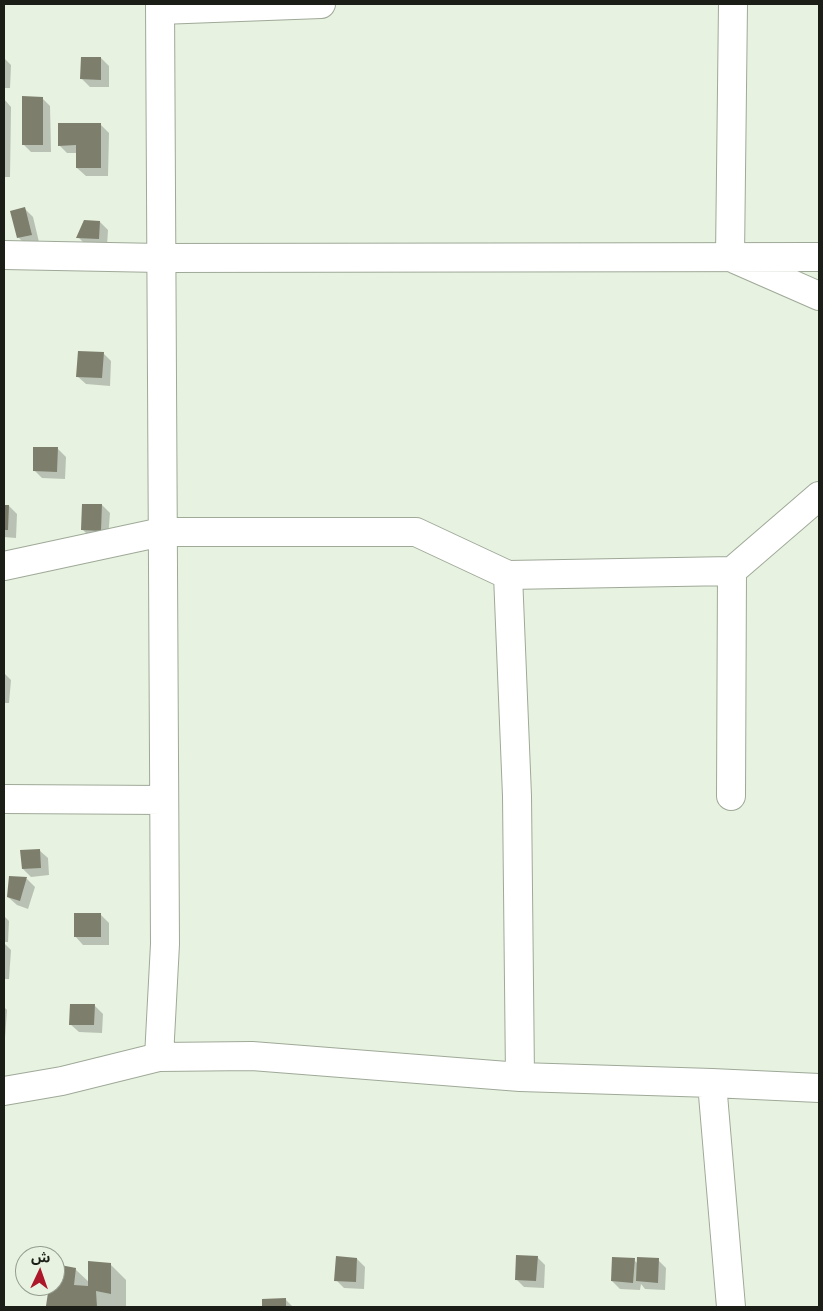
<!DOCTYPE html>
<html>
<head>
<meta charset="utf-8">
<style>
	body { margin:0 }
	#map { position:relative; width:823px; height:1311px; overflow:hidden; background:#e7f2e0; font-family:Jost,"Noto Sans Arabic",sans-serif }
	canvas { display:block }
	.frame { position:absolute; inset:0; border:5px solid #1a1e17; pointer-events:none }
	.north { position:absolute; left:15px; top:1246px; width:50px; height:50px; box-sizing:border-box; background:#e7f2e0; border:1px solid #959d90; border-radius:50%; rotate:3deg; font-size:14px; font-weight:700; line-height:20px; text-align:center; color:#1a1e17 }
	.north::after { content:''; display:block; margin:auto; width:18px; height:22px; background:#ac1729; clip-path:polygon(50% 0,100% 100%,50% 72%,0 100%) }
</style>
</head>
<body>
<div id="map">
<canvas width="823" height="1311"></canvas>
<div class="frame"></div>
<div class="north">ش</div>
</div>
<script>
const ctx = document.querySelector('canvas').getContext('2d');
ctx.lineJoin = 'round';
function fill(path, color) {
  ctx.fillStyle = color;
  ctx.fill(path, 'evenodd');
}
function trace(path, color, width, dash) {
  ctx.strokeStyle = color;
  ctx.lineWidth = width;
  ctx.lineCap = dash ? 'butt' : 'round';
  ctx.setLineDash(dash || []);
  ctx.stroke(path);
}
const shadow = new Path2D(`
	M 4,58 L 11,65 L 10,88 L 4,88 Z
	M 101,58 L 109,66 L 109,87 L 90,87 L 82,79 Z
	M 42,98 L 50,106 L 51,152 L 31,152 L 23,144 Z
	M 4,99 L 11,107 L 10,177 L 4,177 Z
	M 101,125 L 109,133 L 108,176 L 86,176 L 77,168 L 77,153 L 67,153 L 59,145 Z
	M 25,209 L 33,217 L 39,242 L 26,245 L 18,237 Z
	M 100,222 L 108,230 L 107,246 L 86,245 L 78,237 Z
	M 103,353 L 111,361 L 110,386 L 86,384 L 77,376 Z
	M 58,449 L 66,457 L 65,479 L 42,478 L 34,470 Z
	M 102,505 L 110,513 L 108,538 L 90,537 L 82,529 Z
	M 4,506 L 9,506 L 17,514 L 16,538 L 4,537 Z
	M 4,673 L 11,680 L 9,703 L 4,703 Z
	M 39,850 L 48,858 L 49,875 L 31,877 L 23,869 Z
	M 10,877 L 27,879 L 35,887 L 28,909 L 17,905 L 8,897 Z
	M 101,915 L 109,923 L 109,945 L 83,945 L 75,936 Z
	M 4,916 L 9,921 L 8,942 L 4,942 Z
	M 4,943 L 11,950 L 9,979 L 4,979 Z
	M 95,1006 L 103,1014 L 102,1033 L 79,1032 L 70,1024 Z
	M 4,1007 L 7,1010 L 5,1038 L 4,1038 Z
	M 537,1257 L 545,1265 L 544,1288 L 524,1287 L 516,1279 Z
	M 357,1259 L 365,1267 L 364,1289 L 344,1288 L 336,1280 Z
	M 634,1260 L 638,1264 L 658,1260 L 666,1268 L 665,1290 L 645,1289 L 641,1284 L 640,1290 L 620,1289 L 612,1281 Z
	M 110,1264 L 126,1280 L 126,1307 L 50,1307 L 47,1305 L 51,1286 L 55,1286 L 55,1265 L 75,1269 L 90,1283 Z
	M 285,1299 L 293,1307 L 264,1307 L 263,1300 Z`);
const building = new Path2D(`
	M 81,57 L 101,57 L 101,80 L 80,79 Z
	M 22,96 L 43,97 L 43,145 L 22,145 Z
	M 58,123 L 101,123 L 101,168 L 76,168 L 76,145 L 58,146 Z
	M 25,207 L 32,235 L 17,238 L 10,211 Z
	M 84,220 L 100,221 L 99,239 L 76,238 Z
	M 78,351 L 104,352 L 102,378 L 76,377 Z
	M 33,447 L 58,447 L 57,472 L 33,471 Z
	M 82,504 L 102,504 L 101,531 L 81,530 Z
	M 4,505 L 9,505 L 8,530 L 4,530 Z
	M 40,849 L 41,868 L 22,869 L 20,850 Z
	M 9,876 L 27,877 L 20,901 L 7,897 Z
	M 74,913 L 101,913 L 101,937 L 74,937 Z
	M 70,1004 L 95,1004 L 94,1025 L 69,1025 Z
	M 516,1255 L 538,1256 L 536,1281 L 515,1280 Z
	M 336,1256 L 357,1258 L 356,1282 L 334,1281 Z
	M 612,1257 L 635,1258 L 633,1283 L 611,1281 Z
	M 637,1257 L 659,1258 L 658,1283 L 636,1281 Z
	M 88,1261 L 111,1263 L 111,1294 L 96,1291 L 97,1307 L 46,1306 L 49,1286 L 55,1286 L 55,1264 L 76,1268 L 74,1285 L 88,1286 Z
	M 286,1298 L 286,1307 L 262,1307 L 262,1299 Z`);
const minor = new Path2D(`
	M 160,4 L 165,944 L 159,1057 L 252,1056 L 520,1077 L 712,1083 L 819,1088
	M 733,4 L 730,257 L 819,296
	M 160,10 L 321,4
	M 4,255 L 161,258 L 819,257
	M 4,566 L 162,532 L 416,532 L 508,575 L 732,571
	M 508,575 L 517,796 L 520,1077
	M 731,796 L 732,571 L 819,496
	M 4,799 L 163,800
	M 712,1083 L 731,1307
	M 4,1091 L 62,1081 L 159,1057`);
fill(shadow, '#0003');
fill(building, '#7d7e6c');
trace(minor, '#9fa998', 30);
trace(minor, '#fff', 28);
</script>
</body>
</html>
